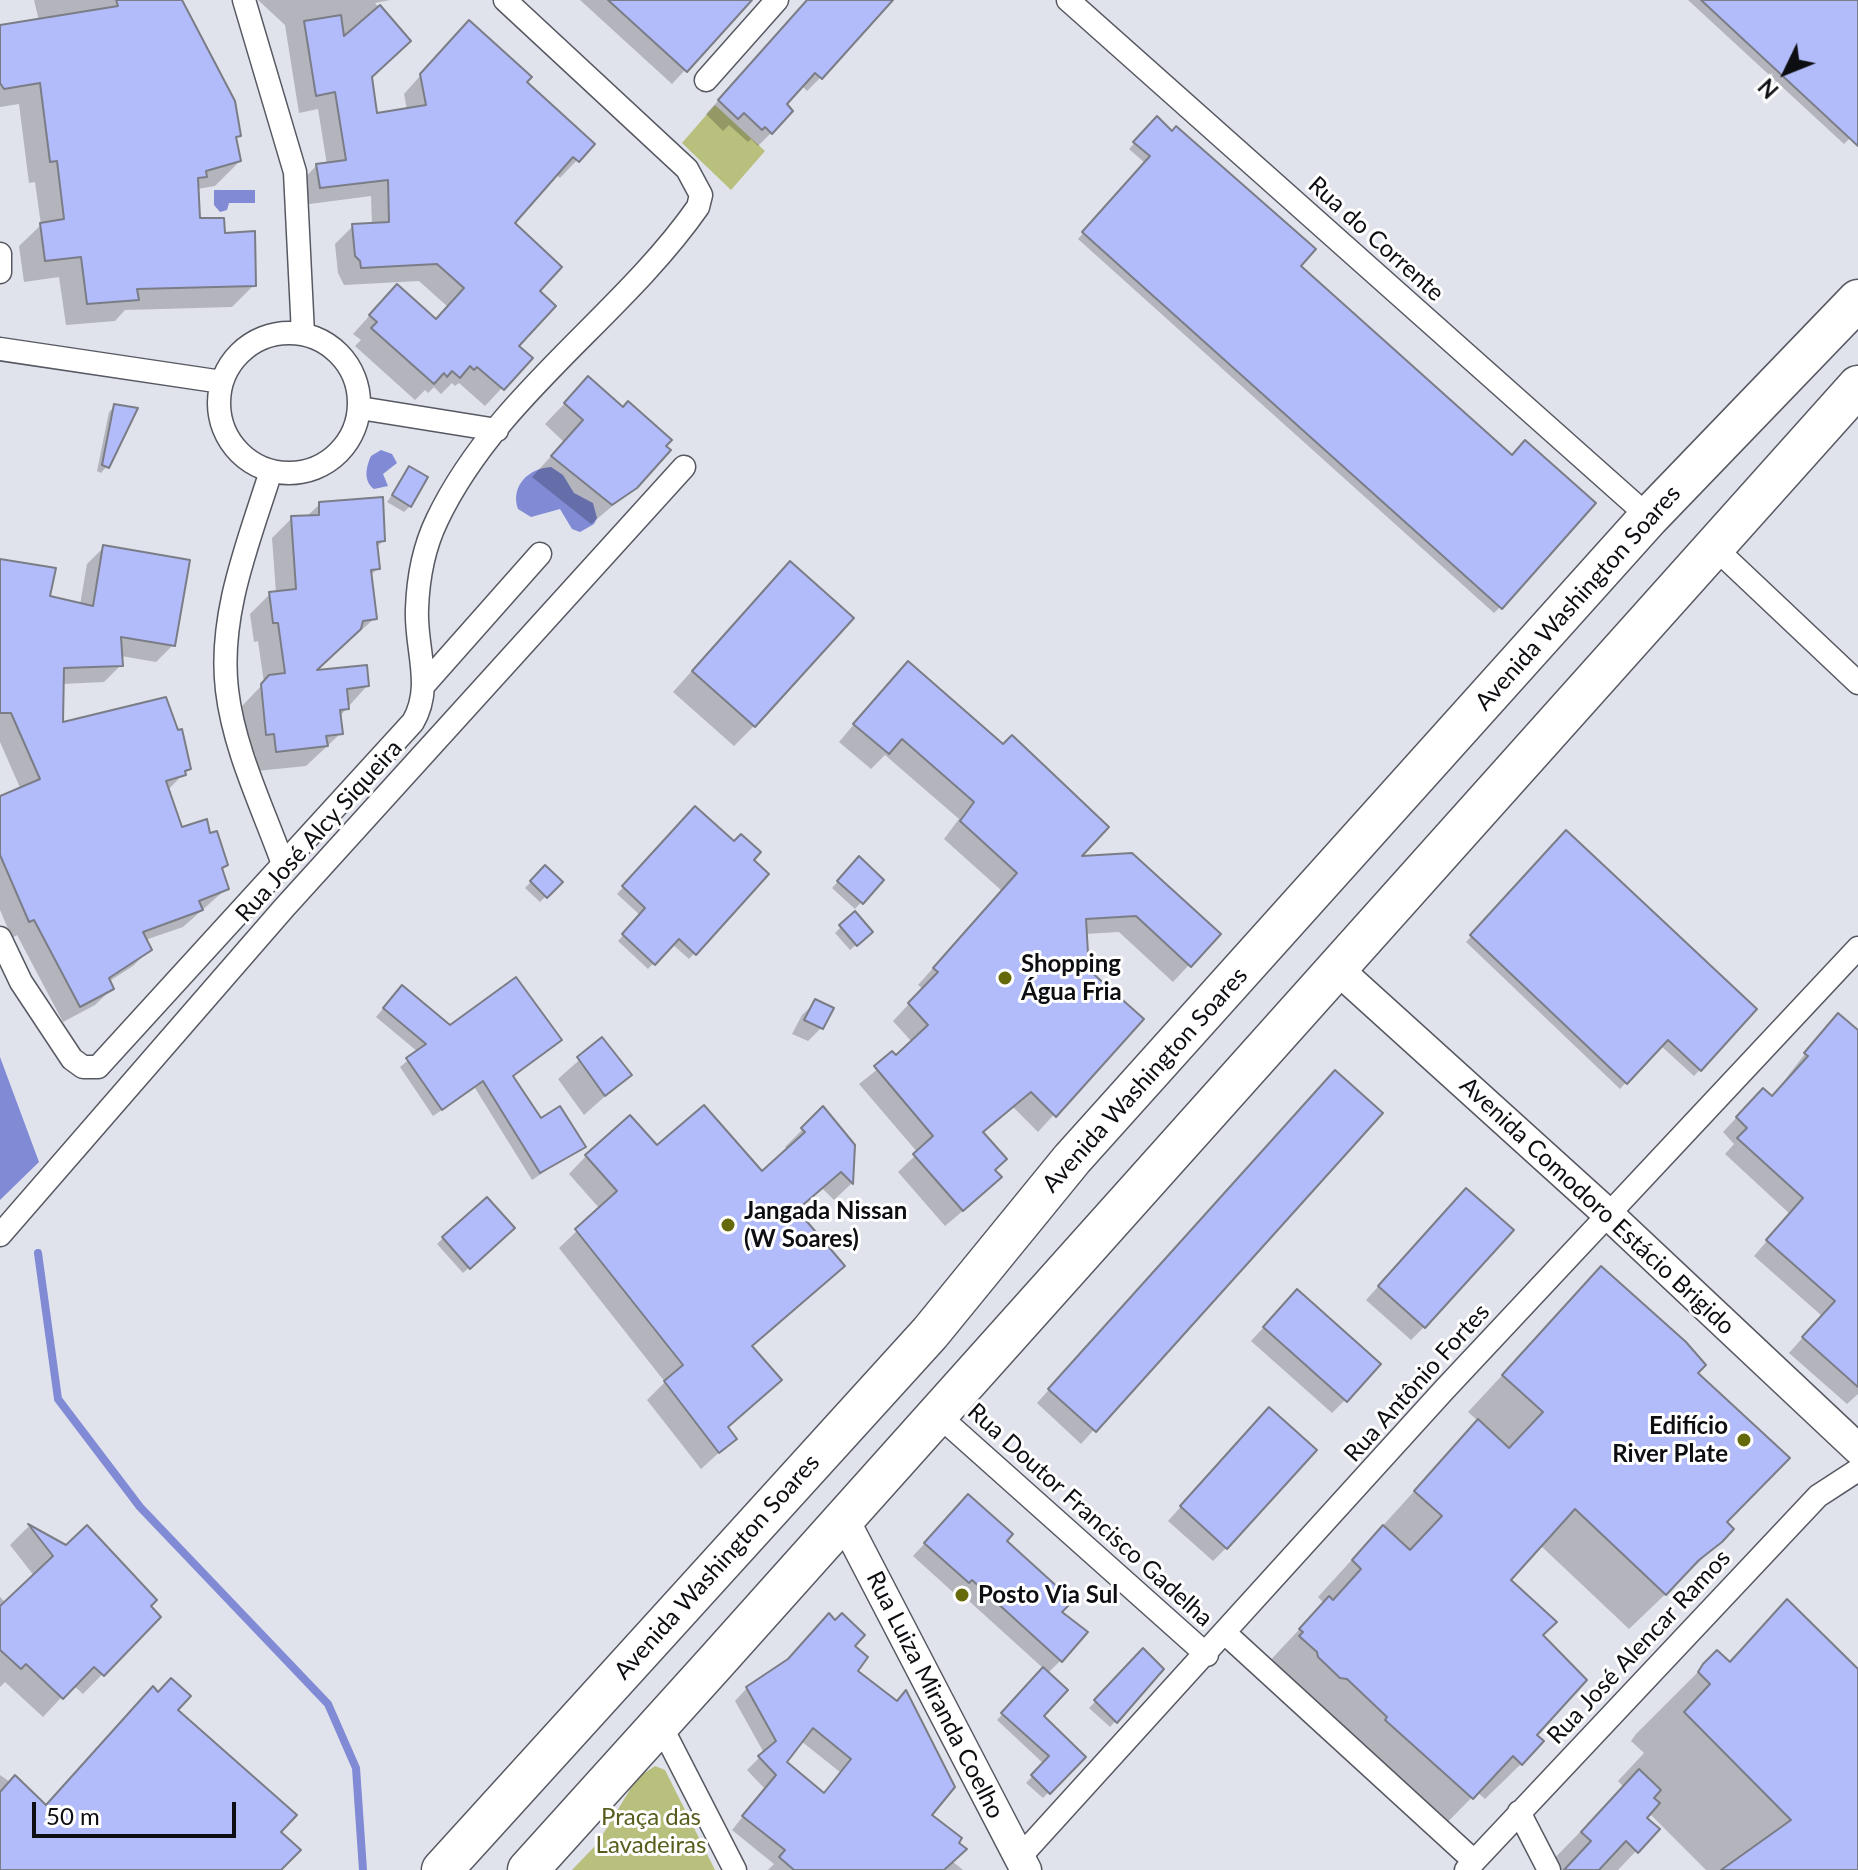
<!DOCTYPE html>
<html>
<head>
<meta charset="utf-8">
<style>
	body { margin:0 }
	#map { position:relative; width:1858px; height:1870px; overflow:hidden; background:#e0e2ec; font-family:Lato,sans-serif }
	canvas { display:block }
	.north { position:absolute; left:1746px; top:32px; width:80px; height:80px; -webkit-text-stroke:6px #fff; paint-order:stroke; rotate:227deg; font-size:22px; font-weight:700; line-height:32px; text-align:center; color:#0d0e12 }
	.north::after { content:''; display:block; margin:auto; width:28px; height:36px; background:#0d0e12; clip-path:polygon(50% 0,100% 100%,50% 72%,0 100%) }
	.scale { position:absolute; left:32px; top:1802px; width:204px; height:36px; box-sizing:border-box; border:4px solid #0d0e12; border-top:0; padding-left:10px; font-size:24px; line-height:28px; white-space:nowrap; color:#0d0e12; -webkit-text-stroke:6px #fff; paint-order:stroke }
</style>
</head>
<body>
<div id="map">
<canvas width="1858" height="1870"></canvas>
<div class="north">N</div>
<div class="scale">50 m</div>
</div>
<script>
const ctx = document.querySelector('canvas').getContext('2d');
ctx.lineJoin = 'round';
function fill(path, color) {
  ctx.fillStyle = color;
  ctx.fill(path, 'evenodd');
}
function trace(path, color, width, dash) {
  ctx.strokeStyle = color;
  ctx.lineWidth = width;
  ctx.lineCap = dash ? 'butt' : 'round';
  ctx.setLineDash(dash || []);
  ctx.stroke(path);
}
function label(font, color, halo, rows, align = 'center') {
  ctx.font = font + ' Lato,sans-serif';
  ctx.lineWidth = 6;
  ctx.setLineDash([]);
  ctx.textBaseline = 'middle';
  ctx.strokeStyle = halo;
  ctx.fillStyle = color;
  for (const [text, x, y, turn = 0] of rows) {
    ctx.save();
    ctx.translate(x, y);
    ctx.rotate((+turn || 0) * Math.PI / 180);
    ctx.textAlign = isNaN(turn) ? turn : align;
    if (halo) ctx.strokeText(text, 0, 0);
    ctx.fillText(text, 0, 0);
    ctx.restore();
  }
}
const green = new Path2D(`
	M 715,105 L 765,151 L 731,190 L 682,143 Z
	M 655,1766 L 665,1770 L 715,1870 L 572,1870 L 597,1844 L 637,1778 Z`);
const water = new Path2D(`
	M 214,190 L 255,190 L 255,203 L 229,203 L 227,210 L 220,212 L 214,205 Z
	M 381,450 L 392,454 L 397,463 L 383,474 L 388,486 L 374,489 C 363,481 366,467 371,456 Z
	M 551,467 L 563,475 L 574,493 L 593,503 L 597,518 L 594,524 L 580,532 L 572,529 L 560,509 L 531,517 L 518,509 C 510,486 529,468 551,467 Z
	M 0,1057 L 39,1162 L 0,1200 Z`);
const shadow = new Path2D(`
	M 34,0 L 181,0 L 239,135 L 234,140 L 237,164 L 215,186 L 197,189 L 198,220 L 223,235 L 254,285 L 232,307 L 125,310 L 115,321 L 66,325 L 59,277 L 24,282 L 19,246 L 41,225 L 35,182 L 29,183 L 19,104 L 0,107 L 0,27 L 39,21 Z
	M 258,0 L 390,0 L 375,3 L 408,41 L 370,78 L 375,115 L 407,110 L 404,94 L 452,40 L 524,82 L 577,160 L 560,178 L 556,174 L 512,223 L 537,291 L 516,346 L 530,358 L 485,406 L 459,383 L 455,386 L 452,383 L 441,394 L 434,387 L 428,393 L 425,390 L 415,400 L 355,346 L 361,340 L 353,334 L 380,304 L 435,321 L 448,307 L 419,281 L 344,285 L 338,273 L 335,244 L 353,226 L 372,225 L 371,196 L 302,205 L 299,184 L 316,166 L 327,165 L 318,109 L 299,113 L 285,25 Z
	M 580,0 L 750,0 L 672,84 Z
	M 810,0 L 885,0 L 820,78 L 807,91 L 801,85 L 784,105 L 771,133 L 758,146 L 751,139 L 748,142 L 729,125 L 723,131 L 706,114 Z
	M 1688,0 L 1858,0 L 1858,130 L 1844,144 Z
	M 1157,119 L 1298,266 L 1500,607 L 1494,613 L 1078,239 L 1145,163 L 1129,149 Z
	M 588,379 L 622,498 L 591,524 L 532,477 L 564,442 L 545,424 Z
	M 115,406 L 107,466 L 101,473 L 97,471 L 109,412 Z
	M 410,469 L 410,506 L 404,512 L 387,502 Z
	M 320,504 L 383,541 L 376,548 L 378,568 L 370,576 L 375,618 L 313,673 L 367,686 L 339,717 L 340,734 L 306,766 L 257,771 L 255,753 L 247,754 L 242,706 L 264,683 L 258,641 L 254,642 L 250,614 L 270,594 L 276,593 L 272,538 L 292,518 L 306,517 Z
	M 104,547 L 173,645 L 156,662 L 121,656 L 121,665 L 104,682 L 62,684 L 61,725 L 189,768 L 167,791 L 180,830 L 208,835 L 226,865 L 220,870 L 226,889 L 183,927 L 145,940 L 150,949 L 133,966 L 108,982 L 112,989 L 95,1005 L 63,1022 L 17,935 L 12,938 L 0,910 L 0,798 L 21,790 L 0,742 L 0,561 L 48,597 L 80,605 L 87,564 Z
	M 770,584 L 754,726 L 734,746 L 673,692 Z
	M 891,680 L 1077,858 L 1218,934 L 1173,982 L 1119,932 L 1085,934 L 1087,971 L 1141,1019 L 1038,1132 L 1013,1107 L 982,1134 L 993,1170 L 983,1194 L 945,1226 L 898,1172 L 918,1153 L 859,1084 L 912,1042 L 893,1021 L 923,989 L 918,985 L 1002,891 L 944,839 L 959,819 L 885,755 L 871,769 L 839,742 Z
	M 695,809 L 767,874 L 689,959 L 672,944 L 648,969 L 618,941 L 641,916 L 617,894 Z
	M 1566,833 L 1754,1010 L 1694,1076 L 1660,1045 L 1620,1089 L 1466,942 Z
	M 859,858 L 881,880 L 855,909 L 832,888 Z
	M 545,867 L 560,882 L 540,902 L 525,888 Z
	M 841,927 L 864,938 L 850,950 L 835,933 Z
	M 394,995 L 450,1027 L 551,1048 L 512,1077 L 540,1120 L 583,1146 L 532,1180 L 475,1088 L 433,1116 L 400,1067 L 418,1052 L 376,1017 Z
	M 816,1002 L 821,1028 L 808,1041 L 792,1034 L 802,1015 Z
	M 1824,1029 L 1858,1033 L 1858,1394 L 1847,1404 L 1789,1353 L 1822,1316 L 1754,1256 L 1790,1214 L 1725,1154 L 1734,1144 L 1723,1132 L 1749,1104 L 1771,1098 Z
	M 602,1040 L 629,1075 L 584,1115 L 558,1079 Z
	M 1322,1086 L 1380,1113 L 1081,1444 L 1037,1403 Z
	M 823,1109 L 853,1146 L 851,1184 L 834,1200 L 822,1188 L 795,1211 L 825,1283 L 750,1347 L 726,1428 L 734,1439 L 701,1469 L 647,1400 L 665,1382 L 559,1248 L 600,1209 L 569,1174 L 586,1156 L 657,1148 L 761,1173 L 788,1150 L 785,1147 Z
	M 1453,1204 L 1424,1327 L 1411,1340 L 1366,1300 Z
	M 512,1228 L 463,1273 L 437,1244 L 443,1238 Z
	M 1601,1269 L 1696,1374 L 1724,1522 L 1721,1541 L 1629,1629 L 1540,1545 L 1508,1580 L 1540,1636 L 1534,1735 L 1521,1764 L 1485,1799 L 1477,1792 L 1436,1834 L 1265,1666 L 1324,1603 L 1318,1597 L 1478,1421 L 1468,1412 Z
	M 1284,1305 L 1345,1400 L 1332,1413 L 1251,1341 Z
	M 1256,1423 L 1226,1548 L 1213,1561 L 1168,1521 Z
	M 956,1509 L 1004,1541 L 1059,1613 L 1061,1660 L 1047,1674 L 1041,1716 L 1083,1757 L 1043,1798 L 1026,1783 L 1044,1764 L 997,1720 L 1044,1669 L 958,1591 L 955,1594 L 913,1556 Z
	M 28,1527 L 66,1547 L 158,1617 L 83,1694 L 73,1685 L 43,1717 L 5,1682 L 0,1687 L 0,1597 L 6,1603 L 35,1577 L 10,1545 Z
	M 1787,1602 L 1858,1672 L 1858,1870 L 1706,1870 L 1649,1813 L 1644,1818 L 1636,1851 L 1618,1870 L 1543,1870 L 1624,1787 L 1618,1781 L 1644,1753 L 1631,1741 L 1636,1734 L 1717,1653 L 1727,1663 Z
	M 852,1646 L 855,1671 L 952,1861 L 963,1870 L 768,1870 L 774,1864 L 732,1830 L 765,1789 L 747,1770 L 764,1753 L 735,1701 L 747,1688 ZM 801,1741 L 840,1772 L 823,1794 L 784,1762 Z
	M 1143,1651 L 1162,1669 L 1110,1727 L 1089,1708 Z
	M 153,1689 L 176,1710 L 279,1832 L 279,1870 L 0,1870 L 0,1775 L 45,1806 Z`);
const stream = new Path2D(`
	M 38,1253 L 58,1399 L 140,1507 L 328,1704 L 356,1768 L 363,1870`);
const building = new Path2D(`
	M 116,0 L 182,0 L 235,101 L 241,136 L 236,137 L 241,161 L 206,171 L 207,177 L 198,178 L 200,218 L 224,218 L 225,233 L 255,231 L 256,286 L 137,289 L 139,300 L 87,304 L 81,257 L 45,261 L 40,223 L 64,219 L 57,161 L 50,162 L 40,83 L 4,89 L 0,83 L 0,25 L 118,6 Z
	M 608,0 L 752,0 L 687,72 Z
	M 807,0 L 893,0 L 822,79 L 815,73 L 787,104 L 793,111 L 772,134 L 765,127 L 762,130 L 744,113 L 738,119 L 718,100 Z
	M 1701,0 L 1858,0 L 1858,146 Z
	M 380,5 L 411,41 L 372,77 L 377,113 L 426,105 L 420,74 L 469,20 L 532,77 L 527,82 L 595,144 L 579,162 L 573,157 L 515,223 L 562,267 L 540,291 L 556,306 L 519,346 L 533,358 L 504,390 L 477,367 L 474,370 L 470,366 L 460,378 L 452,371 L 447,377 L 444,373 L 434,384 L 371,328 L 377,322 L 369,315 L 397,284 L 436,319 L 464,288 L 437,264 L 361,268 L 360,261 L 355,256 L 352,224 L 389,222 L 388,180 L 320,188 L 316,164 L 346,160 L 335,92 L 316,96 L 304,21 L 341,15 L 344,36 Z
	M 1157,116 L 1172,131 L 1176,126 L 1316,249 L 1301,266 L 1512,455 L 1525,440 L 1596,503 L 1502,609 L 1082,232 L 1150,156 L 1133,142 Z
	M 588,376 L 623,407 L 628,401 L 672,440 L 666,446 L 671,450 L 637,488 L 612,505 L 551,456 L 583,420 L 564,403 Z
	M 114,404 L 138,408 L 109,468 L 102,465 Z
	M 409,466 L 428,477 L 411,507 L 392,495 Z
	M 383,497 L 385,541 L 377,542 L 380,569 L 371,570 L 377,619 L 363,621 L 361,629 L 317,670 L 367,665 L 369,686 L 347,689 L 349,709 L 340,710 L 343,734 L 326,736 L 328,746 L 276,752 L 274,734 L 266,735 L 261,684 L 269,675 L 285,673 L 278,623 L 273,623 L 269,592 L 296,589 L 291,516 L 319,515 L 319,502 Z
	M 103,545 L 190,560 L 175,646 L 121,637 L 123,666 L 64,668 L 63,722 L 166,697 L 178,730 L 182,729 L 191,769 L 185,771 L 186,775 L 166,781 L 182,827 L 207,819 L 210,833 L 217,831 L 228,865 L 222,868 L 229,889 L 199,901 L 203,910 L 143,932 L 152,950 L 109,978 L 114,989 L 80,1007 L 34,920 L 29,922 L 0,855 L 0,796 L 40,779 L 11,713 L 0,713 L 0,559 L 56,568 L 50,596 L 93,606 Z
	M 790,561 L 854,618 L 755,727 L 692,671 Z
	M 908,661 L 1003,744 L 1012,735 L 1109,827 L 1082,856 L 1132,853 L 1221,934 L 1191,967 L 1136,916 L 1086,919 L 1089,970 L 1144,1019 L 1056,1117 L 1031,1092 L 983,1132 L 1007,1159 L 995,1170 L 1002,1177 L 963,1211 L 913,1154 L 933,1136 L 874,1066 L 892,1051 L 896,1055 L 928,1025 L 908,1003 L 938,972 L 933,968 L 1017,873 L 960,821 L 974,802 L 902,739 L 889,754 L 853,724 Z
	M 695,806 L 734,841 L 741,834 L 761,852 L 754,860 L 769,874 L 696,955 L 679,939 L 655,965 L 622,934 L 645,908 L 622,886 Z
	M 1566,830 L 1757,1009 L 1701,1071 L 1668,1040 L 1627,1084 L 1470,935 Z
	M 859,856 L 884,880 L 863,904 L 837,881 Z
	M 545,865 L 563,882 L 547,898 L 530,881 Z
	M 855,911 L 873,932 L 857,946 L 839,925 Z
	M 516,977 L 562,1040 L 513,1076 L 541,1118 L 560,1106 L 586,1147 L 540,1173 L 483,1081 L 442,1110 L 406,1058 L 426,1044 L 383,1008 L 402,985 L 450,1025 Z
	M 815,999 L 834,1008 L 823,1029 L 804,1020 Z
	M 1838,1013 L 1858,1030 L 1858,1387 L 1802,1337 L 1835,1301 L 1766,1240 L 1803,1198 L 1737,1138 L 1747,1128 L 1736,1117 L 1763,1088 L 1772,1096 L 1808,1056 L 1804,1053 Z
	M 602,1037 L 632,1075 L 605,1096 L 577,1057 Z
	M 1335,1070 L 1383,1113 L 1096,1432 L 1048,1389 Z
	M 704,1105 L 762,1171 L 805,1132 L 801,1128 L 823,1106 L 855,1145 L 853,1184 L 841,1172 L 797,1210 L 845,1266 L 752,1346 L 782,1380 L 728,1427 L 737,1439 L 719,1453 L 664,1381 L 683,1365 L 575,1229 L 617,1191 L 585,1155 L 630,1115 L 657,1145 Z
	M 1466,1188 L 1514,1230 L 1425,1328 L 1378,1286 Z
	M 487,1197 L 515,1228 L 470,1269 L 442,1237 Z
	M 1601,1266 L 1686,1342 L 1706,1365 L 1698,1373 L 1790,1458 L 1727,1522 L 1734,1529 L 1722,1542 L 1699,1560 L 1666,1595 L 1575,1509 L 1511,1580 L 1557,1622 L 1543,1635 L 1587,1680 L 1537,1735 L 1544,1741 L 1522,1765 L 1513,1756 L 1473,1799 L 1385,1720 L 1387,1717 L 1347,1679 L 1340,1678 L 1318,1657 L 1317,1652 L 1299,1636 L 1303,1632 L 1299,1629 L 1329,1596 L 1333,1600 L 1361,1569 L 1352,1560 L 1383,1525 L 1410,1550 L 1442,1516 L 1414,1491 L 1478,1419 L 1509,1448 L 1543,1412 L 1502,1375 Z
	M 1297,1289 L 1381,1364 L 1347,1402 L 1263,1327 Z
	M 1269,1407 L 1317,1450 L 1227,1549 L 1180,1506 Z
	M 968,1494 L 1013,1534 L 1007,1541 L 1073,1601 L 1062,1612 L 1088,1632 L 1062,1662 L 972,1580 L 969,1583 L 924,1543 Z
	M 28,1524 L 66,1545 L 87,1525 L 157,1600 L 151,1606 L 161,1617 L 104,1676 L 94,1667 L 63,1699 L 26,1664 L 21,1669 L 0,1650 L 0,1606 L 53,1556 Z
	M 1787,1599 L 1858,1669 L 1858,1870 L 1721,1870 L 1791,1820 L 1684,1712 L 1710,1684 L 1698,1672 L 1703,1664 L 1717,1650 L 1730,1662 Z
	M 829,1613 L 835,1620 L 842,1613 L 865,1635 L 855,1646 L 868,1657 L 858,1671 L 897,1701 L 906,1690 L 955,1787 L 932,1815 L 962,1838 L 959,1843 L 967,1849 L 944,1870 L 794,1870 L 779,1857 L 785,1850 L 742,1816 L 776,1775 L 758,1756 L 776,1741 L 746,1687 L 788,1659 ZM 813,1728 L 851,1759 L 824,1793 L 787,1762 Z
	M 1143,1648 L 1164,1669 L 1117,1723 L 1094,1700 Z
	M 1043,1667 L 1068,1690 L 1044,1716 L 1086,1757 L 1050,1794 L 1031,1775 L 1049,1756 L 1001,1713 Z
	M 171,1678 L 191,1696 L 178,1710 L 297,1815 L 281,1832 L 301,1850 L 281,1870 L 0,1870 L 0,1792 L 15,1775 L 46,1805 L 153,1686 L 158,1692 Z
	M 1639,1769 L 1661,1790 L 1654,1798 L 1660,1803 L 1647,1818 L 1660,1829 L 1638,1853 L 1626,1841 L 1599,1870 L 1564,1870 L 1591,1841 L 1581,1832 Z`);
const street = new Path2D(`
	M 244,0 L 295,172 L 303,334
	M 1068,0 L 1649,517
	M 706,80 L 777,0
	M 0,254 L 0,272
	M219 403a70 70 0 1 1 140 0a70 70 0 1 1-140 0Z
	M 0,349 L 222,382
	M 360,408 L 497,430
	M 271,471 C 249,541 218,615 227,690 C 234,750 263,808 283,864
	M 1713,546 L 1858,683
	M 424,685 L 540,554
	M 0,938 L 21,982 L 72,1059 L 83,1067 L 98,1067 L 413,722 C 434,686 415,648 417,609 C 418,579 424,547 437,520 C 496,396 621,317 698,207 L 701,195 L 687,169 L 505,0
	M 0,1235 L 284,908 L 684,467
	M 938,1415 L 1207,1655
	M 1226,1634 L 1474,1861
	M 660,1724 L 735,1870
	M 1519,1812 L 1549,1870
	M 1019,1858 L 1444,1390 L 1858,948
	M 1466,1870 L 1818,1496 L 1858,1470`);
const secondary = new Path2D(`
	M 1334,966 L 1608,1214 L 1858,1449
	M 844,1520 L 1026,1870`);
const highway = new Path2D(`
	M 442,1870 L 930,1333 L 1072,1159 L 1649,517 L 1858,300
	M 528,1870 C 974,1378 1412,879 1858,386`);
const markers = [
	[1005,978,8,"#656909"],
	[728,1225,8,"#656909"],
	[1744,1440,8,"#656909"],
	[962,1595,8,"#656909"]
];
const streetNames = [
	["Rua do Corrente",1376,239,42],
	["Avenida Washington Soares",1578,598,-48],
	["Rua José Alcy Siqueira",319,831,-48],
	["Avenida Washington Soares",1145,1080,-48],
	["Avenida Comodoro Estácio Brigido",1597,1206,43],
	["Rua Antônio Fortes",1417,1383,-48],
	["Rua Doutor Francisco Gadelha",1090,1515,42],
	["Avenida Washington Soares",717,1567,-48],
	["Rua José Alencar Ramos",1639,1647,-47],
	["Rua Luiza Miranda Coelho",935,1695,63]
];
const poiNames = [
	["Shopping",1021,964],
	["Água Fria",1021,992],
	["Jangada Nissan",744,1211],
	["(W Soares)",744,1239],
	["Edifício",1728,1426,"right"],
	["River Plate",1728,1454,"right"],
	["Posto Via Sul",978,1595]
];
const parkNames = [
	["Praça das",651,1817],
	["Lavadeiras",651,1845]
];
fill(green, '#b9bf7d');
fill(water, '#808ad5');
fill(shadow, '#0003');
trace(stream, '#808ad5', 8);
fill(building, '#b2bcfb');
trace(building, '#7b7d86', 2);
trace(street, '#575962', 25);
trace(secondary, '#575962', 33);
trace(highway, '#575962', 43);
trace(street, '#fff', 22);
trace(secondary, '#fff', 30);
trace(highway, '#fff', 40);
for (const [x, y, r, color] of markers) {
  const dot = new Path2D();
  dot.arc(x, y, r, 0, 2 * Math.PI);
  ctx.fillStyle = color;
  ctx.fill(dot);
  trace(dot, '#fff', 3);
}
label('24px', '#0d0e12', '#fff', streetNames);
label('bold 24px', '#0d0e12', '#fff', poiNames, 'left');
label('24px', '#585c1c', '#fff', parkNames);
</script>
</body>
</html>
